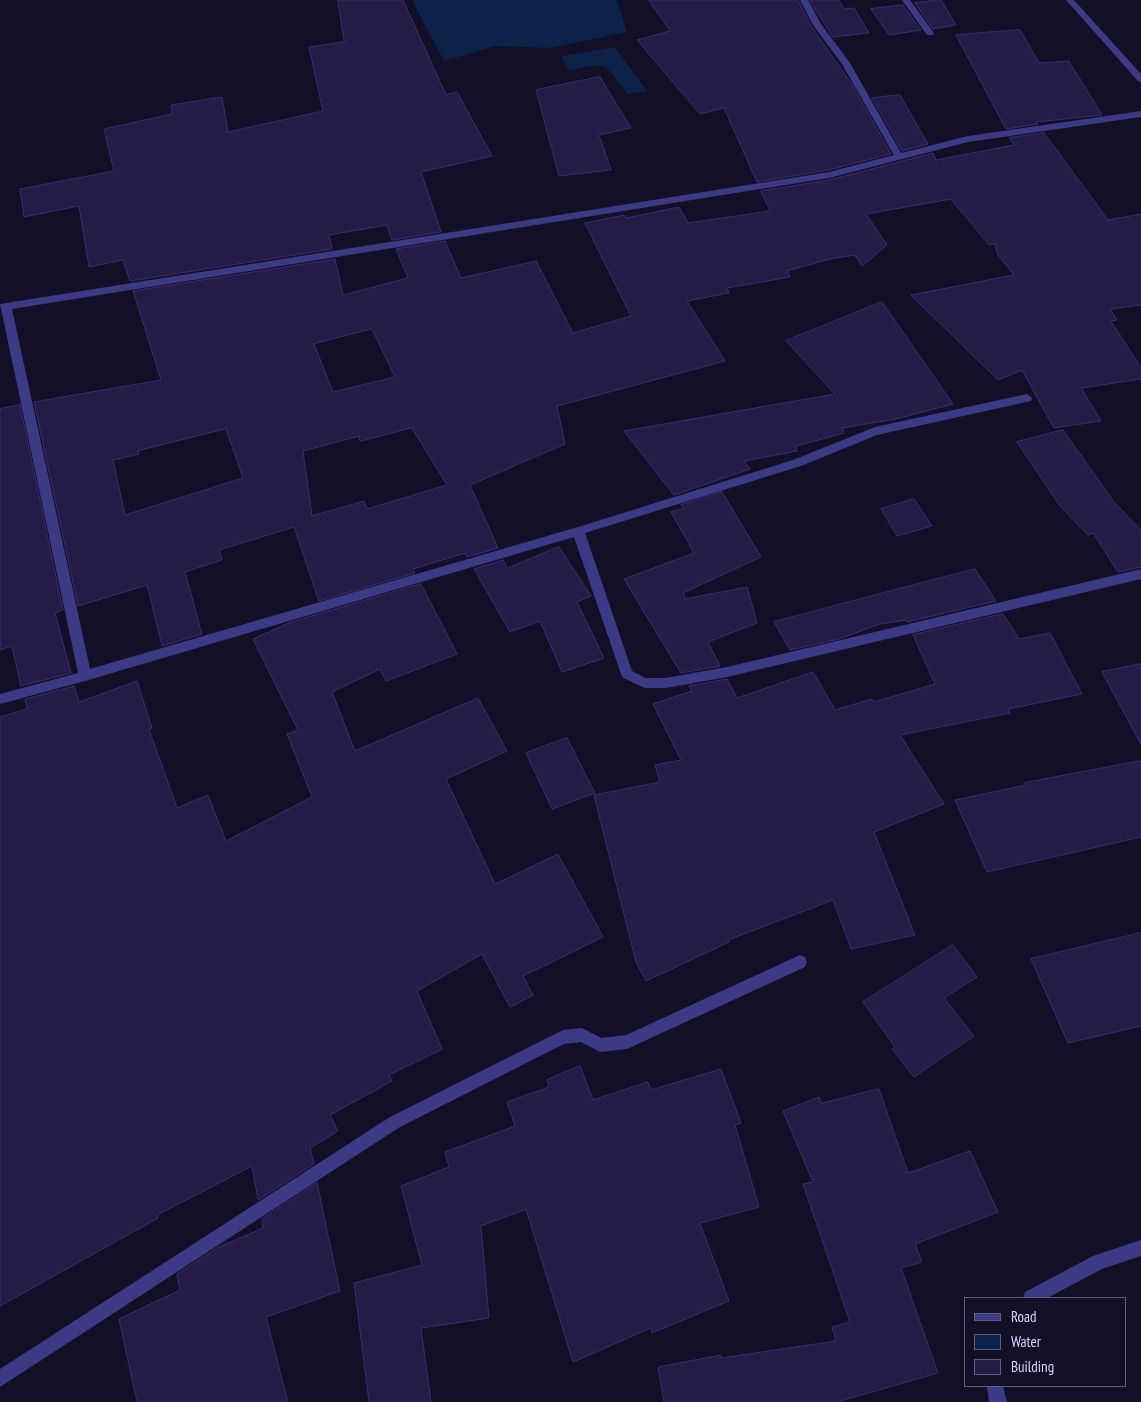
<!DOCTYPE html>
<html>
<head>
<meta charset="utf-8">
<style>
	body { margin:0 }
	#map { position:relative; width:1141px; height:1402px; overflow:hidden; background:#130f26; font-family:"PT Sans Narrow",sans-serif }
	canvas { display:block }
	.legend { position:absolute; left:964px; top:1297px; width:162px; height:90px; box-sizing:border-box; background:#130f26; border:1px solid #625e7d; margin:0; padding:6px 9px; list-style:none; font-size:15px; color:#d9d4ff }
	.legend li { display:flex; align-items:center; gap:10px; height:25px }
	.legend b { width:25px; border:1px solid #625e7d }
</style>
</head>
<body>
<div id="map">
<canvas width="1141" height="1402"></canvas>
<ul class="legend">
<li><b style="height:6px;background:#3d3a85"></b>Road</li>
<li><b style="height:14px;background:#0c2248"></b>Water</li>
<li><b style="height:14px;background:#241b47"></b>Building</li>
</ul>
</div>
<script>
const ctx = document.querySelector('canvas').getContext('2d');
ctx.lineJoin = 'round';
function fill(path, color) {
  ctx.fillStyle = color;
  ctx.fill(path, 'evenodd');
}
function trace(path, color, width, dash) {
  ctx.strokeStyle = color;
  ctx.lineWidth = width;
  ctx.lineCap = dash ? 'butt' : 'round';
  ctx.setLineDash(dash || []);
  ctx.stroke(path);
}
const water = new Path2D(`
	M 412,0 L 617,0 L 627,32 L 550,48 L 495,46 L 444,61 Z
	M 615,47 L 647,91 L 627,94 C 603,62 609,62 569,70 L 561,56 Z`);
const building = new Path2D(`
	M 338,0 L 403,0 L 446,95 L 457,92 L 492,156 L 421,172 L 441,232 L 392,240 L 387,225 L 329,235 L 332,249 L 130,281 L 123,260 L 89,267 L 79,206 L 24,217 L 20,189 L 114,171 L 104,129 L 172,114 L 171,105 L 222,97 L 228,132 L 323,111 L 309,47 L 344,42 Z
	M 649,0 L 798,0 L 811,26 L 853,86 L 891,154 L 829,170 L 757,182 L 724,108 L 700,114 L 637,40 L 670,31 Z
	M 810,0 L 839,0 L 844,9 L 854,8 L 869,33 L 833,37 Z
	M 941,0 L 956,25 L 933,29 L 915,3 Z
	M 903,5 L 921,30 L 889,35 L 871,9 Z
	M 1020,30 L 1039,63 L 1069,61 L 1102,115 L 1036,122 L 1038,124 L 1006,129 L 956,35 Z
	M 600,77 L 631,128 L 599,135 L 611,170 L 559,176 L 536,90 Z
	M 900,95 L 928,144 L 902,151 L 872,98 Z
	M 1044,133 L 1108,220 L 1141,214 L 1141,305 L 1110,309 L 1117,320 L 1111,321 L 1141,368 L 1141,379 L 1081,388 L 1101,421 L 1054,428 L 1022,370 L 998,380 L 911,295 L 1014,275 L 998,255 L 995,244 L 989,245 L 951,199 L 866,214 L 887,245 L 862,266 L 855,255 L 830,259 L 787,271 L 790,277 L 727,288 L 729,293 L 687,301 L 725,361 L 557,406 L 565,444 L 470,485 L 498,548 L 467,557 L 465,553 L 413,569 L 415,573 L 319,601 L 294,527 L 219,550 L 222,560 L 185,572 L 202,634 L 162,646 L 147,585 L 78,606 L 34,402 L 161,380 L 133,291 L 335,259 L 343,295 L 408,278 L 396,249 L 445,241 L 461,278 L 536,261 L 573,333 L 631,316 L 585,223 L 624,215 L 626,218 L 679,207 L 688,223 L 770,211 L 761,191 L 829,180 L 933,153 L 936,160 L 1014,145 L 1010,138 ZM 372,329 L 395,377 L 333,392 L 314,344 ZM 412,428 L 447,485 L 367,509 L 364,501 L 312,516 L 303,451 L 359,436 L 360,441 ZM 226,429 L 243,478 L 125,515 L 113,460 L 139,454 L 138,451 Z
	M 882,302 L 953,404 L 896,419 L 842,428 L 844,433 L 796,446 L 797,451 L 744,461 L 750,469 L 674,495 L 624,431 L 835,394 L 786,341 Z
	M 20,405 L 63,610 L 55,613 L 71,673 L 21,686 L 12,646 L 0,650 L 0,409 Z
	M 1063,430 L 1114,502 L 1141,530 L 1141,567 L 1118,572 L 1093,533 L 1088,535 L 1060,506 L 1017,442 Z
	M 722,492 L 761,557 L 683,593 L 685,599 L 747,587 L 757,623 L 708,642 L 720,666 L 681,673 L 624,579 L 694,553 L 671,512 L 684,508 L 681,505 Z
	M 914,499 L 932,526 L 897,536 L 881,509 Z
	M 559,547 L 591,596 L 577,602 L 604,658 L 562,672 L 540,621 L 510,632 L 474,569 L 503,560 L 507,568 Z
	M 975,569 L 996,601 L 907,622 L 906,620 L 880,624 L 839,639 L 790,650 L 774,622 Z
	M 421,584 L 457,654 L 386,681 L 380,669 L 332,692 L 355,751 L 478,698 L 507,751 L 446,779 L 495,884 L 558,854 L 603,937 L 523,976 L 533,995 L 510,1007 L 482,954 L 417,991 L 442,1049 L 389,1075 L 392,1081 L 330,1115 L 338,1131 L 310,1148 L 314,1164 L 258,1200 L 252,1166 L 157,1215 L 158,1218 L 0,1306 L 0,717 L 27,709 L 25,699 L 74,686 L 79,702 L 137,681 L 152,728 L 149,729 L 177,808 L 208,795 L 226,841 L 312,797 L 287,734 L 298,730 L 253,639 L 291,622 Z
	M 1003,614 L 1019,639 L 1050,633 L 1082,694 L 1008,709 L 1010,713 L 900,735 L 944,804 L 874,832 L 915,935 L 851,949 L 833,900 L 728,940 L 729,942 L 646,981 L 636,962 L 594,795 L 660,782 L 655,765 L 681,760 L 653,704 L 692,691 L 689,686 L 727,679 L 737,698 L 813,672 L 835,710 L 872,699 L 874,702 L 935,684 L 913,635 Z
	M 1141,664 L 1141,744 L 1102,672 Z
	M 567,738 L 595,793 L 552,809 L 526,753 Z
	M 1141,761 L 1141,837 L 987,872 L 955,800 L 1026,785 L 1025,783 Z
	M 1141,933 L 1141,1026 L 1068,1043 L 1031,959 Z
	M 953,945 L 977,977 L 944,998 L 974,1036 L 914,1077 L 892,1049 L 895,1047 L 863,1002 Z
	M 580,1066 L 593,1100 L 648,1082 L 651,1090 L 721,1069 L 741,1123 L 735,1125 L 759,1207 L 700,1223 L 729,1301 L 652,1333 L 651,1328 L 573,1362 L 526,1209 L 481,1226 L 489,1318 L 421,1328 L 431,1402 L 369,1402 L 354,1283 L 422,1265 L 401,1186 L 449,1167 L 445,1152 L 515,1126 L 507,1102 L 549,1087 L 547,1080 Z
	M 879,1089 L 908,1173 L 970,1151 L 998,1212 L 915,1244 L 922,1262 L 901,1268 L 938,1373 L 837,1402 L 664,1402 L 658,1367 L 721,1355 L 721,1358 L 836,1341 L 832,1327 L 850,1322 L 803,1184 L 813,1182 L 783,1111 L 819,1097 L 821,1103 Z
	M 317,1183 L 340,1291 L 266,1317 L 288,1402 L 137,1402 L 119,1319 L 180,1290 L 177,1274 L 217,1248 L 263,1228 L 262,1219 Z`);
const street = new Path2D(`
	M 800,0 L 808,0 L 821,24 L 850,63 L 901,153 L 968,136 L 1141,111 L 1141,117 L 968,142 L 829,178 L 12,309 L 90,669 L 578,527 L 793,460 L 875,427 L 1027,394 L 1032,398 L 1031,401 L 877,435 L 801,466 L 585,533 L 632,671 L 646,678 L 666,678 L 727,667 L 1141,569 L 1141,579 L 727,677 L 666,688 L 645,688 L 623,678 L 621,674 L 574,537 L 85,681 L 0,704 L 0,694 L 78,673 L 0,304 L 829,172 L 894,155 L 842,64 L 813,25 Z
	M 902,0 L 910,0 L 934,33 L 933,35 L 927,35 Z
	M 1066,0 L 1074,0 L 1141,74 L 1141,82 L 1138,81 Z
	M 800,955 L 805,957 L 807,962 L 805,967 L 627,1049 L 600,1052 L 581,1042 L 564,1044 L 400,1127 L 0,1387 L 0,1369 L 390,1117 L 563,1030 L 582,1028 L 601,1038 L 626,1035 Z
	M 1141,1240 L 1141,1256 L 1102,1269 L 1047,1298 L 1023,1298 L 1025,1292 L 1093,1256 Z
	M 987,1386 L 1003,1386 L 1007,1402 L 989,1402 Z`);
fill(water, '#0c2248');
fill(building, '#241b47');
trace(building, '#3b2d73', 1);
fill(street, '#3d3a85');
</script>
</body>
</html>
